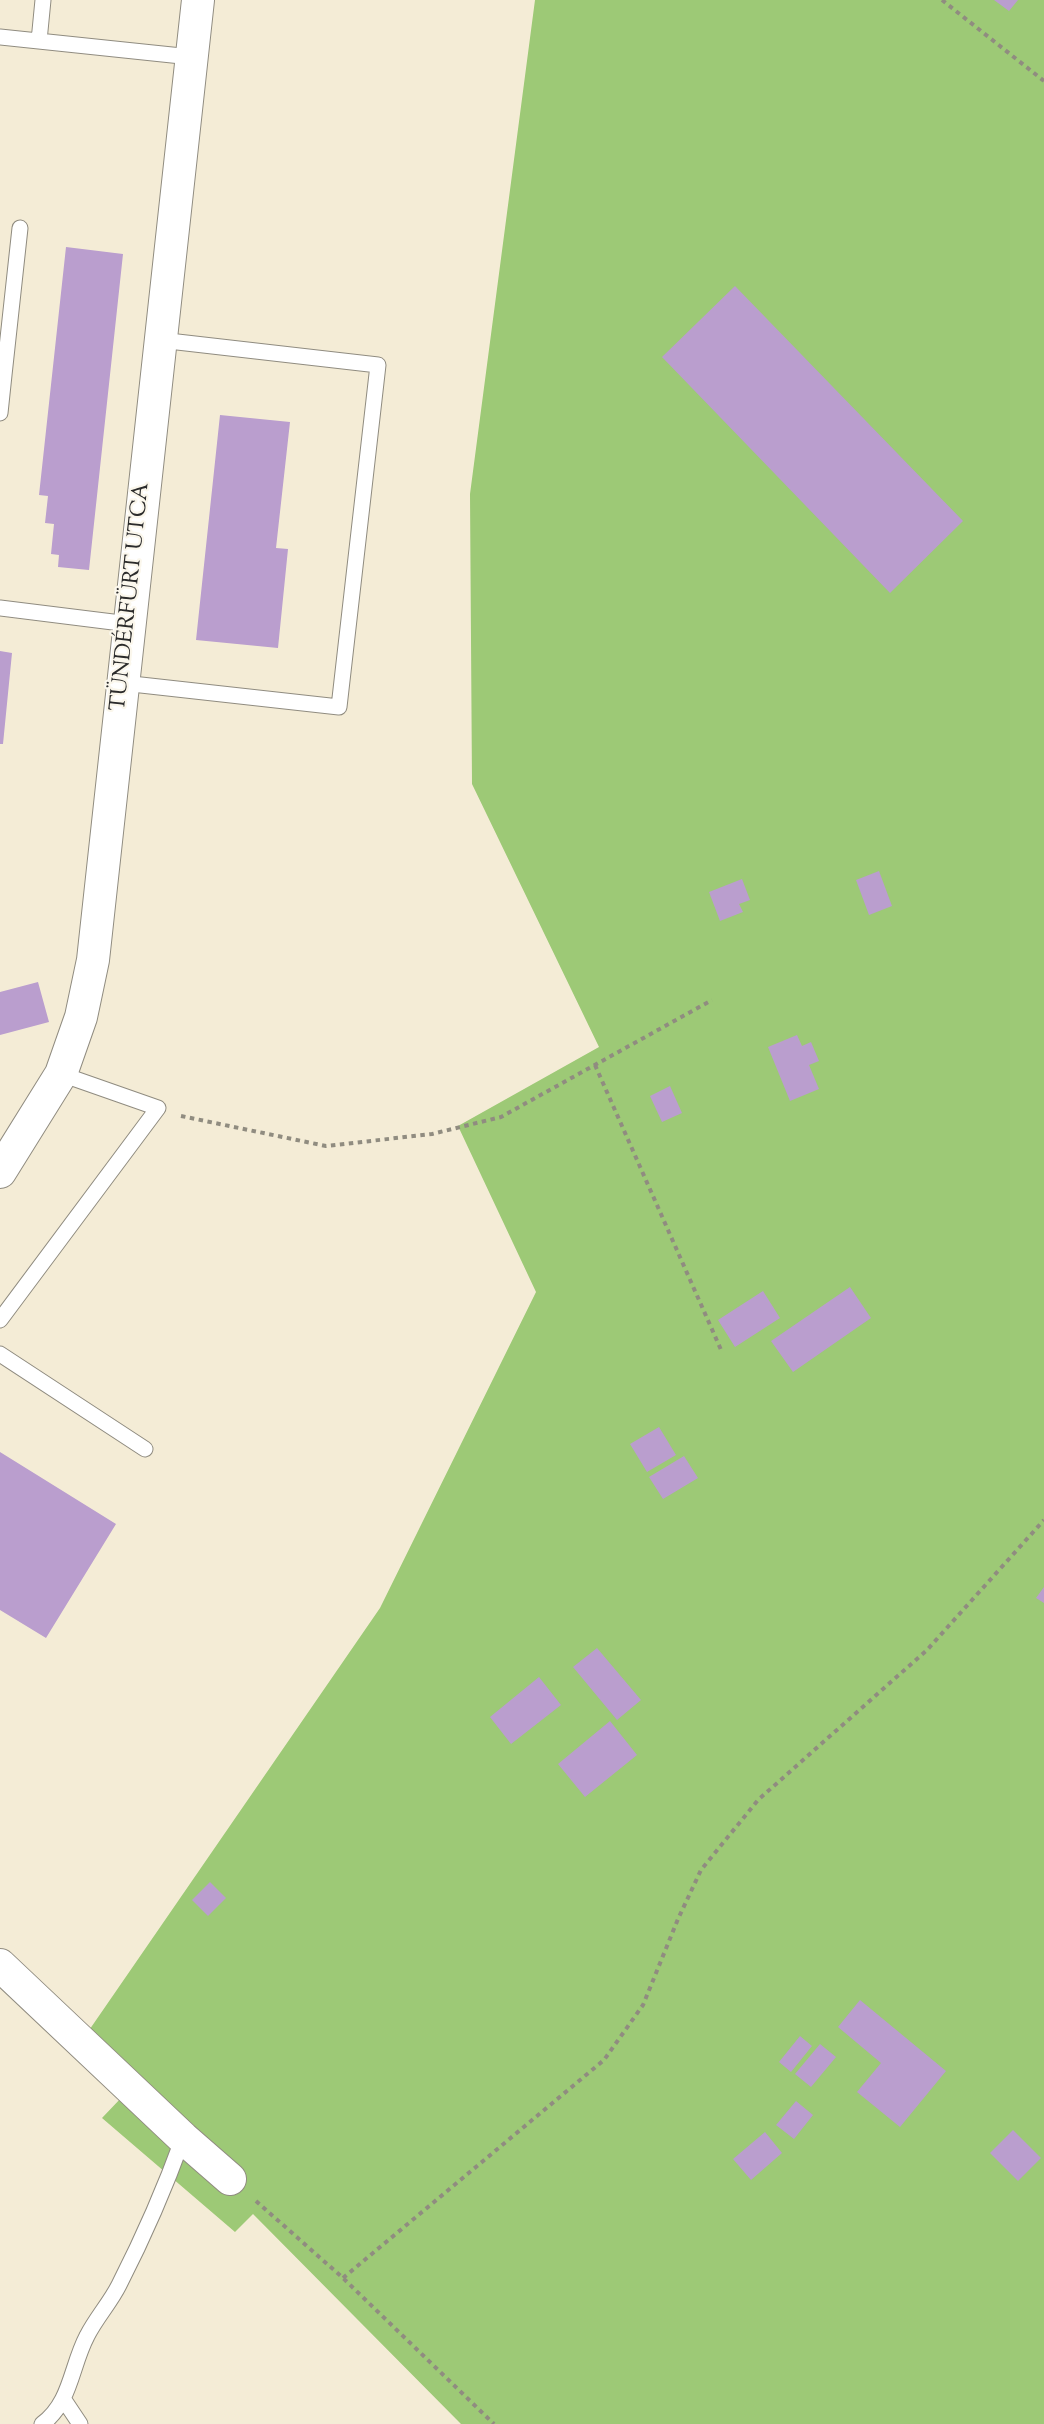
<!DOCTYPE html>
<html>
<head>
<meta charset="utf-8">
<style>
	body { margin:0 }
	canvas { display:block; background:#f4ecd6 }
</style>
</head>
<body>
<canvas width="1044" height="2424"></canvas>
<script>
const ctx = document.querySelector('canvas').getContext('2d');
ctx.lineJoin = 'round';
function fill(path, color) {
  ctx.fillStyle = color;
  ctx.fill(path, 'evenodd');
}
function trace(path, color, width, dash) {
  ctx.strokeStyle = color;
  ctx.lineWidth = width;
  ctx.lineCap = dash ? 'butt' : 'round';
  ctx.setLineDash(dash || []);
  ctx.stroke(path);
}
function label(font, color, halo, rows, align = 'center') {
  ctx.font = font + ' "Sorts Mill Goudy",serif';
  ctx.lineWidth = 4.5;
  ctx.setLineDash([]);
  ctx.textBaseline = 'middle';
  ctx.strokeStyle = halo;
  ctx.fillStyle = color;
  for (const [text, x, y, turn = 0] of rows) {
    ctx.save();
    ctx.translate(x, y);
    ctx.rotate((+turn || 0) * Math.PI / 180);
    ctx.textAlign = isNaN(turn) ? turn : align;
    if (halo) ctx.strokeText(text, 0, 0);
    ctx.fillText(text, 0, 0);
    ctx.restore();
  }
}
const green = new Path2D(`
	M 535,0 L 1044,0 L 1044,2424 L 461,2424 L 253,2214 L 235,2232 L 102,2118 L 122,2097 L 72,2055 L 380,1608 L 536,1292 L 458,1126 L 599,1047 L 472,784 L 470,494 Z`);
const building = new Path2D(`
	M 994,0 L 1018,0 L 1009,11 Z
	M 66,247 L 123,254 L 89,570 L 58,567 L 59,555 L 51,554 L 54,524 L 45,523 L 48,496 L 39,495 Z
	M 735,286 L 963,521 L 890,593 L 662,357 Z
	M 220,415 L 290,422 L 276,548 L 288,549 L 278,648 L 196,640 Z
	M 0,651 L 12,653 L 3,744 L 0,744 Z
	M 879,871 L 892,906 L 869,915 L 856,880 Z
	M 742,879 L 750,900 L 739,904 L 743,912 L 720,921 L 709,892 Z
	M 38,982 L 49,1022 L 0,1035 L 0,992 Z
	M 797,1035 L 802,1046 L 811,1042 L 819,1061 L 809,1065 L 819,1089 L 790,1101 L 768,1047 Z
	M 670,1086 L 682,1113 L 662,1122 L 650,1096 Z
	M 850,1287 L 871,1318 L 793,1372 L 771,1341 Z
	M 763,1291 L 780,1318 L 735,1347 L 718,1320 Z
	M 659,1427 L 676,1455 L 647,1472 L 630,1444 Z
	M 0,1452 L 116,1524 L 46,1638 L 0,1610 Z
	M 684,1456 L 698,1478 L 663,1499 L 649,1477 Z
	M 1044,1587 L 1044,1603 L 1036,1598 Z
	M 597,1648 L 641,1700 L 617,1720 L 573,1667 Z
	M 539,1677 L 561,1705 L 511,1744 L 490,1717 Z
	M 610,1721 L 637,1755 L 585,1797 L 558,1764 Z
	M 210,1882 L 226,1898 L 208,1916 L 192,1900 Z
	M 860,2000 L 946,2071 L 900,2127 L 857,2092 L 881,2063 L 838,2027 Z
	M 800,2036 L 812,2046 L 791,2072 L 779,2062 Z
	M 820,2044 L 836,2057 L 811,2087 L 795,2074 Z
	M 796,2101 L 813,2115 L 794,2139 L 776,2125 Z
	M 1013,2130 L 1041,2158 L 1018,2181 L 990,2153 Z
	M 765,2132 L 782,2153 L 751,2180 L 733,2159 Z`);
const path = new Path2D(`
	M 942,0 L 1044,81
	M 595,1065 L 722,1352
	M 181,1116 L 326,1146 L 432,1134 L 501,1117 L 712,1000
	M 256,2201 L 343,2278 L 494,2424
	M 343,2278 L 604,2060 L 643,2005 L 678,1919 L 701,1870 L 758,1800 L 927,1650 L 1044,1520`);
const lane = new Path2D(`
	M 0,37 L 191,57
	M 39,41 L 43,0
	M 0,374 L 4,375 L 0,413
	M 4,375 L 20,228
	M 0,608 L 129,624
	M 123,683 L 339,707 L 378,365 L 160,340
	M 0,1320 L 158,1108 L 61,1074
	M 0,1354 L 145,1449
	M 64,2400 L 80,2424
	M 42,2424 C 71,2403 71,2366 87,2336 C 96,2318 110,2303 119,2285 C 143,2238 165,2188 183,2138`);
const street = new Path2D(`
	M 0,1172 L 61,1074 L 81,1017 L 93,960 L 198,0
	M 0,1965 L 183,2138 L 230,2179`);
const streetNames = [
	["TÜNDÉRFÜRT UTCA",132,597,-84]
];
fill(green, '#9dc976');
fill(building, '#ba9ece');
trace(lane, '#908c80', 17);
trace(street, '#908c80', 34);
trace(path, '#908c80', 4, [4.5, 4.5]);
trace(lane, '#fff', 15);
trace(street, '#fff', 32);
label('22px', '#2b2b2b', '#fbf7ec', streetNames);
</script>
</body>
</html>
